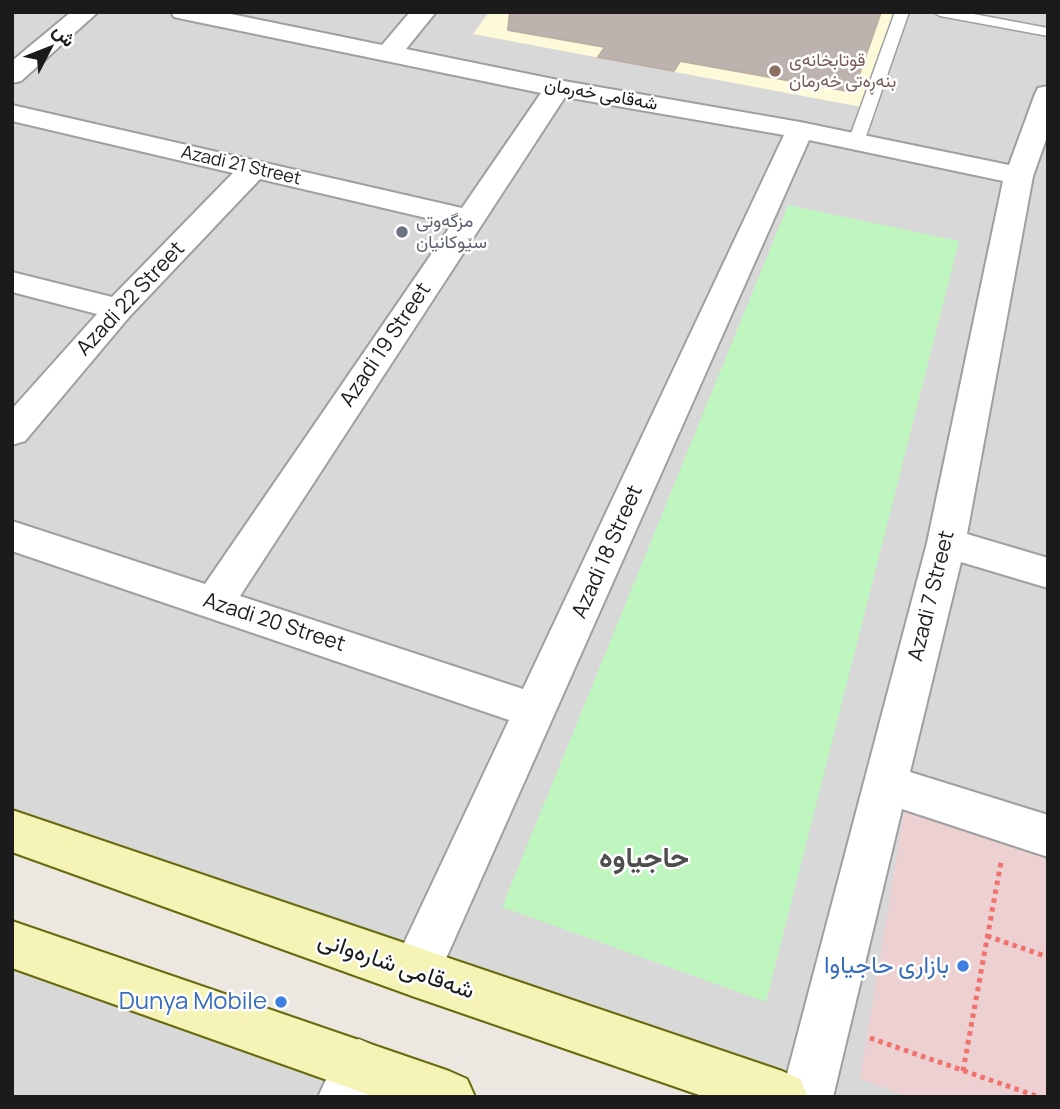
<!DOCTYPE html>
<html>
<head>
<meta charset="utf-8">
<style>
	body { margin:0 }
	#map { position:relative; width:1060px; height:1109px; overflow:hidden; background:#ece8e1; font-family:Manrope,Vazirmatn,sans-serif }
	canvas { display:block }
	.frame { position:absolute; inset:0; border:14px solid #1b1b1b; pointer-events:none }
	.north { position:absolute; left:14px; top:14px; width:70px; height:70px; -webkit-text-stroke:5px #fff; paint-order:stroke; rotate:48deg; font-size:19px; font-weight:700; line-height:28px; text-align:center; color:#1b1b1b }
	.north::after { content:''; display:block; margin:auto; width:24px; height:32px; background:#1b1b1b; clip-path:polygon(50% 0,100% 100%,50% 72%,0 100%) }
</style>
</head>
<body>
<div id="map">
<canvas width="1060" height="1109"></canvas>
<div class="frame"></div>
<div class="north">ش</div>
</div>
<script>
const ctx = document.querySelector('canvas').getContext('2d');
ctx.lineJoin = 'round';
function fill(path, color) {
  ctx.fillStyle = color;
  ctx.fill(path, 'evenodd');
}
function trace(path, color, width, dash) {
  ctx.strokeStyle = color;
  ctx.lineWidth = width;
  ctx.lineCap = dash ? 'butt' : 'round';
  ctx.setLineDash(dash || []);
  ctx.stroke(path);
}
function label(font, color, halo, rows, align = 'center') {
  ctx.font = font + ' Manrope,Vazirmatn,sans-serif';
  ctx.lineWidth = 5;
  ctx.setLineDash([]);
  ctx.textBaseline = 'middle';
  ctx.strokeStyle = halo;
  ctx.fillStyle = color;
  for (const [text, x, y, turn = 0] of rows) {
    ctx.save();
    ctx.translate(x, y);
    ctx.rotate((+turn || 0) * Math.PI / 180);
    ctx.textAlign = isNaN(turn) ? turn : align;
    if (halo) ctx.strokeText(text, 0, 0);
    ctx.fillText(text, 0, 0);
    ctx.restore();
  }
}
const residential = new Path2D(`
	M 12,12 L 1048,12 L 1048,1097 L 811,1097 L 12,821 Z
	M 12,956 L 402,1097 L 12,1097 Z`);
const commercial = new Path2D(`
	M 905,808 L 1048,853 L 1048,1097 L 909,1097 L 860,1079 Z`);
const education = new Path2D(`
	M 489,12 L 901,12 L 867,108 L 473,34 Z`);
const park = new Path2D(`
	M 788,205 L 959,241 L 766,1002 L 502,907 Z`);
const building = new Path2D(`
	M 510,12 L 881,12 L 853,92 L 680,61 L 674,71 L 598,57 L 605,47 L 508,30 Z`);
const path = new Path2D(`
	M 987,936 L 1048,957
	M 870,1038 L 1039,1097
	M 963,1071 L 1001,862`);
const service = new Path2D(`
	M 895,12 L 909,12 L 864,142 L 861,145 L 851,145 L 848,142 Z
	M 933,12 L 963,12 L 1048,28 L 1048,36 L 940,16 Z`);
const minor = new Path2D(`
	M 71,12 L 98,12 L 21,81 L 12,83 L 12,61 Z
	M 171,12 L 221,12 L 382,45 L 410,12 L 436,12 L 406,49 L 558,80 L 800,122 L 1009,165 L 1035,94 L 1038,88 L 1048,86 L 1048,134 L 1033,176 L 967,534 L 1048,558 L 1048,588 L 961,562 L 910,772 L 1048,815 L 1048,857 L 902,809 L 833,1097 L 781,1097 L 927,543 L 1003,181 L 809,140 L 432,990 L 415,997 L 398,990 L 390,973 L 509,720 L 12,551 L 12,521 L 205,584 L 452,224 L 260,179 L 130,316 L 25,441 L 12,445 L 12,409 L 97,314 L 12,292 L 12,272 L 112,297 L 233,173 L 12,121 L 12,105 L 462,208 L 541,93 L 183,19 L 174,17 ZM 565,97 L 784,135 L 523,689 L 240,596 Z
	M 359,1039 L 377,1047 L 385,1065 L 371,1097 L 318,1097 L 341,1047 Z`);
const secondary = new Path2D(`
	M 12,810 L 782,1071 L 800,1079 L 808,1097 L 705,1097 L 415,997 L 12,852 Z
	M 12,921 L 449,1071 L 467,1079 L 475,1097 L 375,1097 L 12,968 Z`);
const markers = [
	[775,71,7,"#8d6e63"],
	[402,232,7,"#6b7280"],
	[963,966,7,"#3f7fe0"],
	[281,1002,7,"#3f7fe0"]
];
const farEducationnames = [
	["قوتابخانەی",789,61],
	["بنەڕەتی خەرمان",789,82]
];
const farStreetnames = [
	["شەقامی خەرمان",601,95,10],
	["Azadi 21 Street",241,166,13]
];
const farWorshipnames = [
	["مزگەوتی",416,222],
	["سێوکانیان",416,243]
];
const streetNames = [
	["Azadi 22 Street",131,299,-47],
	["Azadi 19 Street",386,345,-56],
	["Azadi 18 Street",608,552,-66],
	["Azadi 7 Street",932,596,-76],
	["Azadi 20 Street",274,623,18]
];
const nearStreetnames = [
	["شەقامی شارەوانی",396,966,19]
];
const nearShopnames = [
	["بازاری حاجیاوا",949,966],
	["Dunya Mobile",267,1002]
];
const districtNames = [
	["حاجیاوە",644,859]
];
fill(residential, '#d9d8d8');
fill(commercial, '#edd0d1');
fill(education, '#fdfad9');
fill(park, '#bff5bf');
fill(building, '#bcb3ae');
trace(building, '#bdada4', 2);
trace(service, '#9f9f9f', 3);
trace(minor, '#9f9f9f', 4);
trace(secondary, '#666a0b', 4);
trace(path, '#f1716d', 5, [4.5, 4.5]);
fill(service, '#fff');
fill(minor, '#fff');
fill(secondary, '#f5f3b6');
for (const [x, y, r, color] of markers) {
  const dot = new Path2D();
  dot.arc(x, y, r, 0, 2 * Math.PI);
  ctx.fillStyle = color;
  ctx.fill(dot);
  trace(dot, '#fff', 2.5);
}
label('18px', '#785e54', '#fff', farEducationnames, 'left');
label('18px', '#1b1b1b', '#fff', farStreetnames);
label('18px', '#5b616d', '#fff', farWorshipnames, 'left');
label('21px', '#1b1b1b', '#fff', streetNames);
label('24px', '#1b1b1b', '#fff', nearStreetnames);
label('24px', '#366cbe', '#fff', nearShopnames, 'right');
label('bold 28px', '#4e4e4e', '#fff', districtNames);
</script>
</body>
</html>
